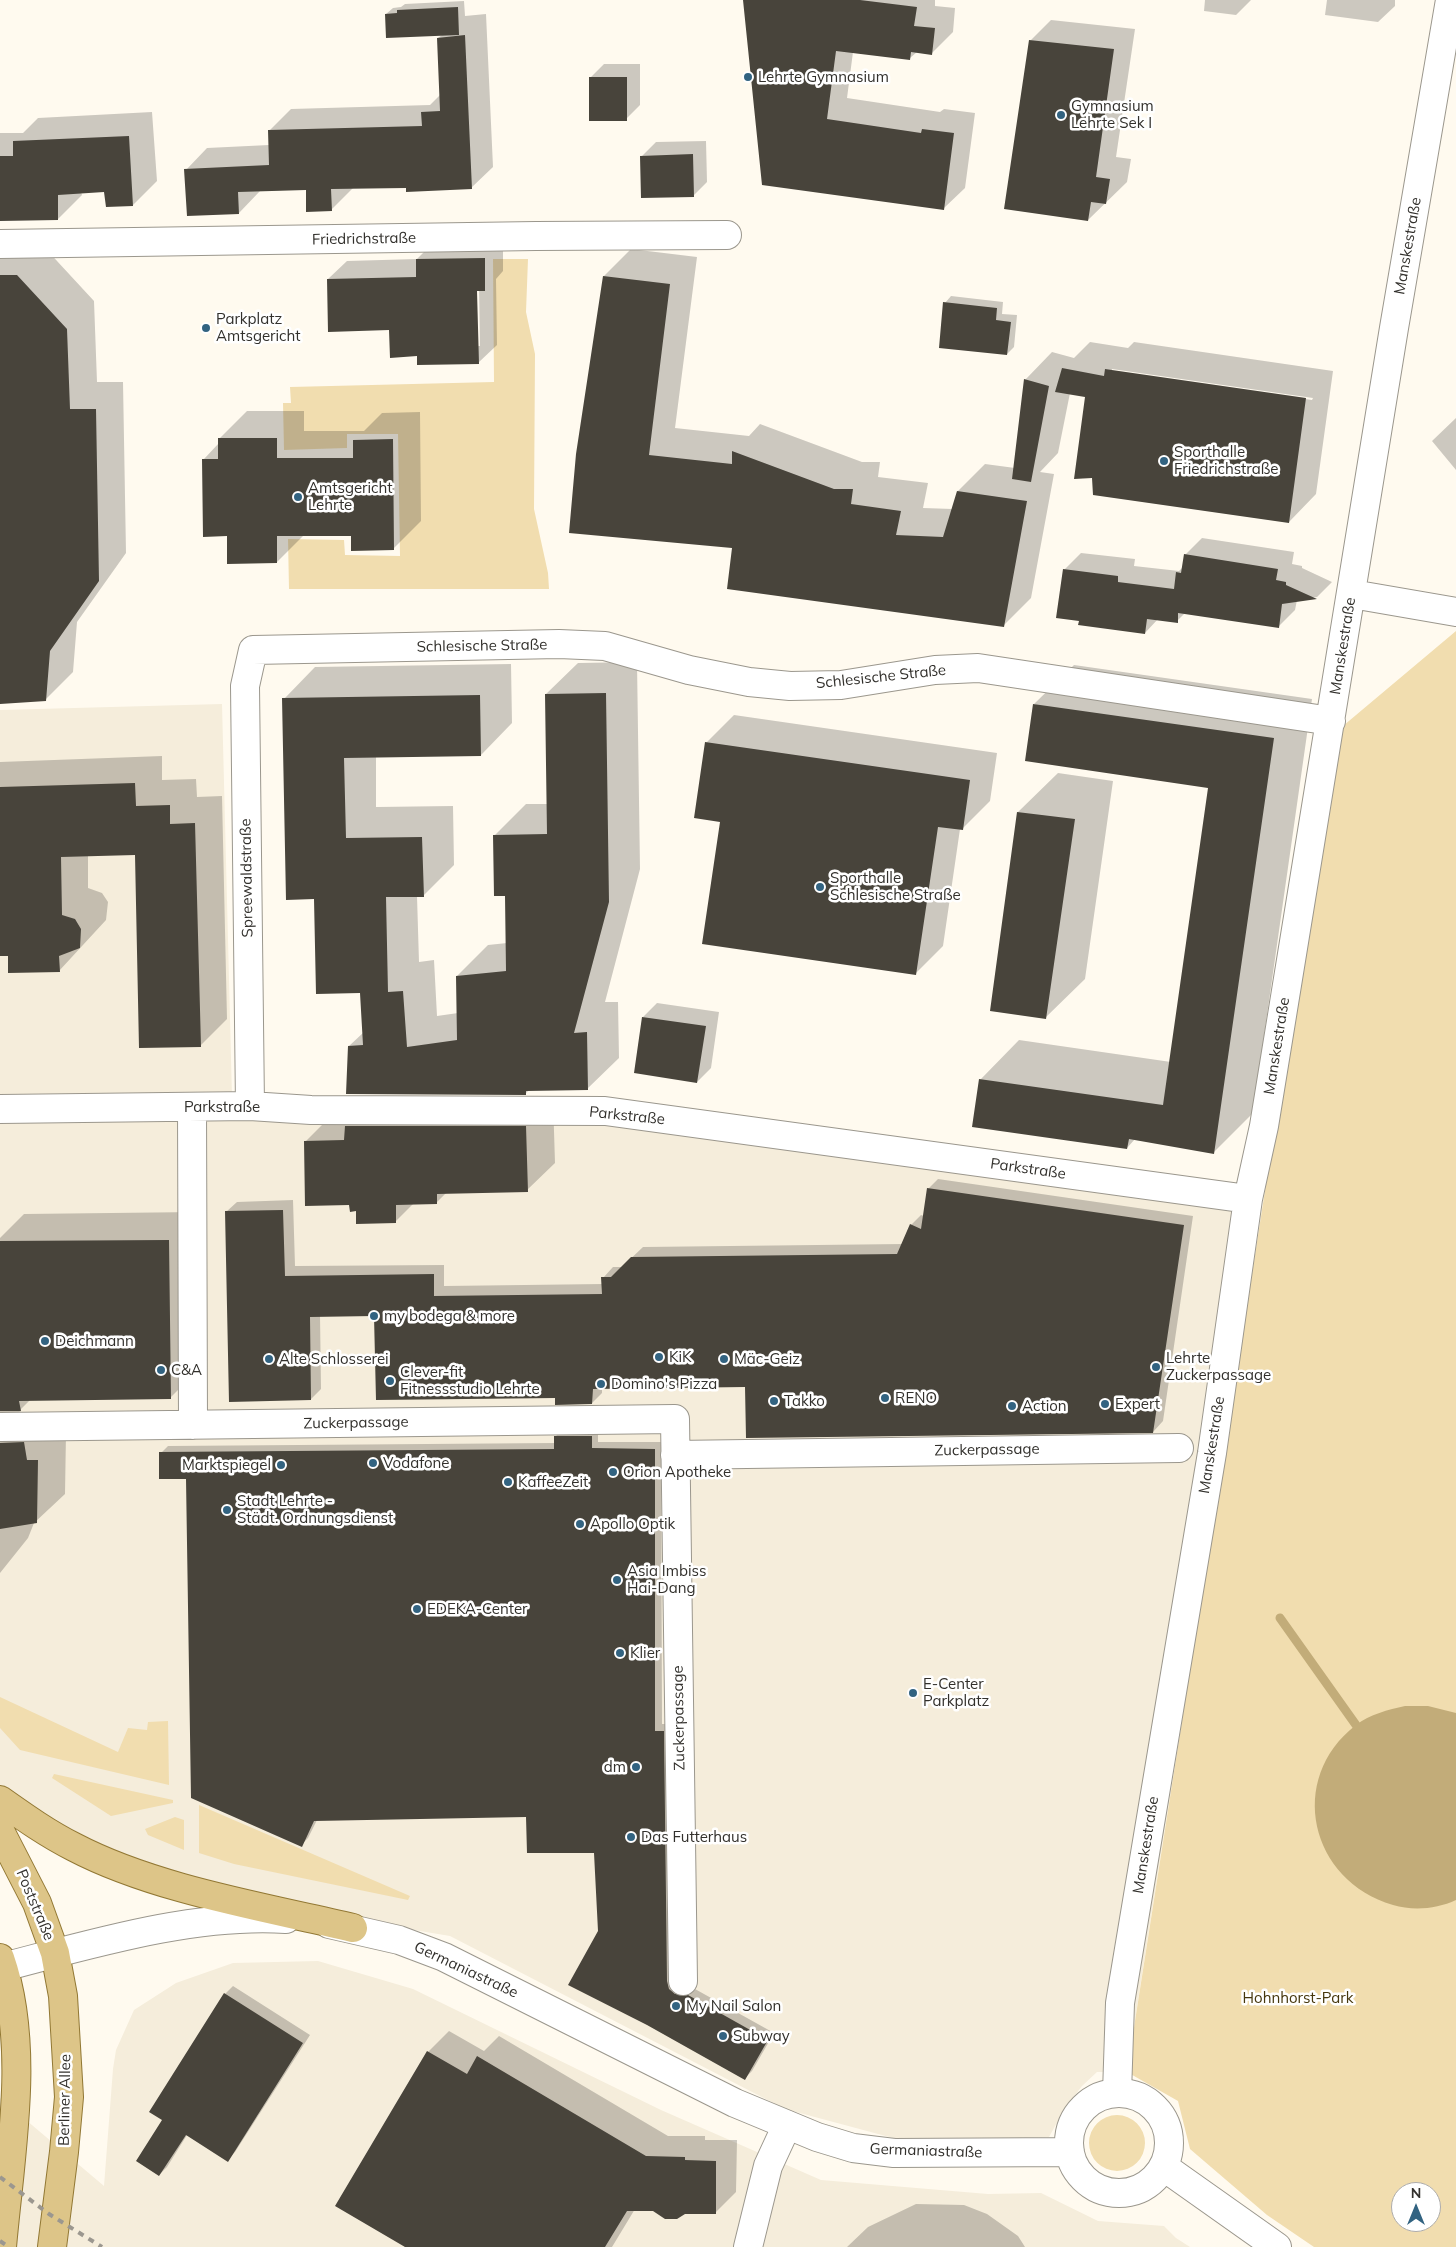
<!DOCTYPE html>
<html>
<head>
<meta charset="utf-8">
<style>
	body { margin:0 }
	#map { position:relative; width:1456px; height:2247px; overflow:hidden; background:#fffaef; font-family:Mulish,sans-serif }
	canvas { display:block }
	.north { position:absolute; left:1391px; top:2182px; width:50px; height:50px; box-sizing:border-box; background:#fff; border:1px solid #adacab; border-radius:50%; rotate:0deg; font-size:14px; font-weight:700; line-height:20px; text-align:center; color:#32302c }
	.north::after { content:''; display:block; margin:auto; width:18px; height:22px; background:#326381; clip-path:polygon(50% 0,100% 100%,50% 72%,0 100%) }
</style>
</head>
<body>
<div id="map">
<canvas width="1456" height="2247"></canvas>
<div class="north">N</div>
</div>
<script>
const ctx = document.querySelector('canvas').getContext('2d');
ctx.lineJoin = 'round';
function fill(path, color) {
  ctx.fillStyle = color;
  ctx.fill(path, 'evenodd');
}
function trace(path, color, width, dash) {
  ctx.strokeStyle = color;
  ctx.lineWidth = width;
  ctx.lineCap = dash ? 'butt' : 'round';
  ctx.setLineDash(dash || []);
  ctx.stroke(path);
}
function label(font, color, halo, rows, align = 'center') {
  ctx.font = font + ' Mulish,sans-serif';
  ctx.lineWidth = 5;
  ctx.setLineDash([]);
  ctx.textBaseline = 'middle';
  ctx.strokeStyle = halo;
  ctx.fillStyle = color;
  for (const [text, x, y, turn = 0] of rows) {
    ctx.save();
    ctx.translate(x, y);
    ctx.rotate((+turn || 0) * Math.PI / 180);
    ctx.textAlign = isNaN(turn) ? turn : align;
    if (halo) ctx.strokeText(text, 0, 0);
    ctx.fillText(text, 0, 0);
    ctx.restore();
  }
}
const built = new Path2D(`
	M 222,704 L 232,1097 L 591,1105 L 1260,1215 L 1127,2072 L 1097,2072 L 1082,2086 L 1065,2108 L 1049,2137 L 908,2142 L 785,2109 L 450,1936 L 138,1884 L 0,1785 L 0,710 Z
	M 318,1961 L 413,1989 L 661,2110 L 821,2180 L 988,2194 L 1041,2193 L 1098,2221 L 1164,2226 L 1176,2238 L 1190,2247 L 0,2247 L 0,2098 L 104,2186 L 113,2069 L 116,2050 L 134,2010 L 176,1983 L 233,1963 Z`);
const green = new Path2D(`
	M 493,259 L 528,259 L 526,312 L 535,354 L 534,509 L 548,573 L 549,589 L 289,589 L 288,539 L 344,540 L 345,555 L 400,556 L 398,434 L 347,434 L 347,448 L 284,450 L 283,403 L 291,403 L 290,387 L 494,382 Z
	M 1456,631 L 1456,2247 L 1314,2247 L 1267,2215 L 1190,2149 L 1178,2101 L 1127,2072 L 1337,731 ZM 1401,2192 L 1431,2192 L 1431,2222 L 1401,2222 Z
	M 0,1697 L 118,1752 L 128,1728 L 147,1730 L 148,1722 L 168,1721 L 169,1785 L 20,1750 L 0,1728 Z
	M 54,1774 L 173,1800 L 173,1803 L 111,1816 L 52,1778 Z
	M 199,1805 L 410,1896 L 408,1900 L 234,1864 L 199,1853 Z
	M 175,1817 L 184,1820 L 184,1850 L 148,1835 L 145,1829 Z
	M1089 2143a28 28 0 1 1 56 0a28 28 0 1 1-56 0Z`);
const water = new Path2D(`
	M 1405,1706 L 1428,1706 L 1456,1713 L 1456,1900 C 1437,1909 1413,1911 1393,1905 C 1310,1881 1286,1779 1356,1725 C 1370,1714 1388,1710 1405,1706 Z`);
const shadow = new Path2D(`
	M 744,0 L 935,0 L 935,6 L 955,8 L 953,32 L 932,53 L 917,52 L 910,58 L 853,52 L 847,98 L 940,112 L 944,109 L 975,113 L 965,188 L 944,208 L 763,184 Z
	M 1205,0 L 1251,0 L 1236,15 L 1204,11 Z
	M 1327,0 L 1395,0 L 1395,6 L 1378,22 L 1325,15 Z
	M 464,1 L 465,16 L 486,14 L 493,167 L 471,188 L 353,188 L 331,210 L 307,189 L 260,191 L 239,213 L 186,170 L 207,148 L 269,145 L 269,131 L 291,109 L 430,105 L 441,94 L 438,38 L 442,35 L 386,14 L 393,8 L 401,7 L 405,4 Z
	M 1051,20 L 1135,29 L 1116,157 L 1131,159 L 1127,182 L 1088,220 L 1030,41 Z
	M 604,64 L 640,64 L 640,105 L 626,119 L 590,78 Z
	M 152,112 L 157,181 L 133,205 L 105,191 L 81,192 L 82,195 L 58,219 L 0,219 L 0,133 L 23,133 L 38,118 Z
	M 706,141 L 707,182 L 693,196 L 642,156 L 656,142 Z
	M 503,240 L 503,271 L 496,279 L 497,345 L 478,363 L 418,355 L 390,329 L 328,279 L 347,261 L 417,259 L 435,241 ZM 476,285 L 479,285 L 480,346 L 477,346 Z
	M 0,248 L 45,248 L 94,301 L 97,382 L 123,382 L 126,553 L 77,622 L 73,672 L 46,699 L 0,703 Z
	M 631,249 L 697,257 L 675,428 L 749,436 L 760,424 L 862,462 L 880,462 L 878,477 L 928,483 L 923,508 L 953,509 L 958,491 L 985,464 L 1015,468 L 1025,380 L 1052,352 L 1074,358 L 1090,342 L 1128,348 L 1134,342 L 1333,371 L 1316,494 L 1289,522 L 1093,477 L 1086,396 L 1070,393 L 1058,453 L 1040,472 L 1054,474 L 1031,598 L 1003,626 L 733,547 L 571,532 L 604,276 ZM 1112,369 L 1313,398 L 1312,400 L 1112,371 Z
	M 951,296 L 1003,302 L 1002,314 L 1017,315 L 1014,347 L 1007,354 L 945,303 Z
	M 247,411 L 304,411 L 304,431 L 364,431 L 382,413 L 420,412 L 421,521 L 393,549 L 353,534 L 304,535 L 277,562 L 228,535 L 204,459 L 219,443 L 219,439 Z
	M 1456,418 L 1456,470 L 1432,441 Z
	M 1202,538 L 1294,552 L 1292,564 L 1302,566 L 1302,568 L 1332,582 L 1317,597 L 1297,600 L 1295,610 L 1278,627 L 1185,613 L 1177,621 L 1158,619 L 1145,633 L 1080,620 L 1064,570 L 1081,553 L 1135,559 L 1134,566 L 1179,571 L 1183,567 L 1185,555 Z
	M 637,662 L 640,869 L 605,1002 L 618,1002 L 619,1058 L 587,1089 L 529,1090 L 525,1094 L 349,1046 L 364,1032 L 361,991 L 315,898 L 284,699 L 315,667 L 511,664 L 512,723 L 481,755 L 376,756 L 376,807 L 453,806 L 454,865 L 423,896 L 417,896 L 419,962 L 434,960 L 437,1016 L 458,1013 L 457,976 L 488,945 L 507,943 L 506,894 L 494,836 L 526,804 L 548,804 L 546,694 L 578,663 Z
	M 1074,665 L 1312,699 L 1253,1113 L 1214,1152 L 1135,1139 L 1127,1148 L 980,1080 L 1019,1040 L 1171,1062 L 1209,787 L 1034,704 Z
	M 734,715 L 997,753 L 990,801 L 962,829 L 960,829 L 943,946 L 915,974 L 721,821 L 706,743 Z
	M 162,756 L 162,780 L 196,779 L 197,797 L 222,796 L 227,1019 L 200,1046 L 136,854 L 88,855 L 88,888 L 102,893 L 108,902 L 106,920 L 59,971 L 9,954 L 0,955 L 0,762 Z
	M 1058,773 L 1113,781 L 1085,979 L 1045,1018 L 991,1010 L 1018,812 Z
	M 657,1003 L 719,1012 L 711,1068 L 697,1082 L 643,1017 Z
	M 553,1099 L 555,1163 L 527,1190 L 447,1192 L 436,1203 L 414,1203 L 395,1222 L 357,1210 L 305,1142 L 333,1114 Z
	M 938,1179 L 1193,1216 L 1163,1421 L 1153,1432 L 746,1386 L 602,1387 L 602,1393 L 592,1403 L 556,1397 L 375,1314 L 320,1315 L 321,1389 L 311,1399 L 226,1212 L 237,1202 L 293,1200 L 295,1266 L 444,1265 L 444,1286 L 603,1284 L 603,1278 L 613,1267 L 622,1267 L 643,1247 L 903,1244 L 911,1225 L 921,1215 L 924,1216 L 928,1189 Z
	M 197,1212 L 198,1370 L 170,1398 L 30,1400 L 20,1410 L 17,1410 L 66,1433 L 65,1494 L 34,1523 L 28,1538 L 0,1573 L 0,1238 L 24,1214 Z
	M 598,1429 L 598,1442 L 661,1442 L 662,1724 L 670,1724 L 682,1988 L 695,1989 L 774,2033 L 752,2071 L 745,2078 L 599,1931 L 595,1852 L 527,1816 L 317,1820 L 308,1838 L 301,1845 L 187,1477 L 161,1453 L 168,1446 L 555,1443 L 555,1437 L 562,1430 Z
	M 233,1986 L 310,2035 L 235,2152 L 227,2160 L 187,2135 L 167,2167 L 159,2175 L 164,2119 L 225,1994 Z
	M 449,2031 L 484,2051 L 499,2036 L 668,2136 L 705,2136 L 705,2140 L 737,2140 L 736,2192 L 715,2213 L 635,2209 L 612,2247 L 407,2247 L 428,2052 Z
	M 916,2204 L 964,2205 L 987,2214 L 1018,2236 L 1025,2247 L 847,2247 L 868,2227 Z`);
const stream = new Path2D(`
	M 1280,1618 L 1356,1725`);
const building = new Path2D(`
	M 743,0 L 860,0 L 917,7 L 914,26 L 935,28 L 932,55 L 911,52 L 910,60 L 836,51 L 827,119 L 921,133 L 922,129 L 954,133 L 944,210 L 762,185 Z
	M 458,7 L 459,35 L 386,38 L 385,14 L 397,13 L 397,10 Z
	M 465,35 L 472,189 L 406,192 L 406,188 L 331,189 L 332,211 L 306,212 L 306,190 L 238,192 L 239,214 L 187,216 L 184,169 L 269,165 L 268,130 L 422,126 L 421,112 L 440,111 L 437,38 Z
	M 1029,40 L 1114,49 L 1096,177 L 1110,179 L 1106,204 L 1091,202 L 1088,221 L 1004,209 Z
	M 589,77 L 627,77 L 627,121 L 589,121 Z
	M 129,136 L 133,206 L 106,207 L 104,192 L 58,195 L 58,220 L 0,221 L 0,156 L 13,156 L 13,141 Z
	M 693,154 L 694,197 L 641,198 L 640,156 Z
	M 485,258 L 485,291 L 477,291 L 479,364 L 417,365 L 417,356 L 390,358 L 389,330 L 328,332 L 327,279 L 416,277 L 416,259 Z
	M 0,275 L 17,275 L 67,329 L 70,409 L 96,409 L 99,581 L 50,651 L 46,701 L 0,704 Z
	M 603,276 L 670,284 L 649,455 L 732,464 L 732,451 L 834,489 L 853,489 L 851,504 L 901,511 L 896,535 L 943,537 L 957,491 L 1027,501 L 1004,627 L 727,589 L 732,548 L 569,533 L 576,454 Z
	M 943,302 L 997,308 L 996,320 L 1011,322 L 1007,355 L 939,348 Z
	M 1062,368 L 1104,376 L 1105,369 L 1306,398 L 1289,523 L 1093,495 L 1092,478 L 1074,479 L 1085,397 L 1055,392 Z
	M 1024,379 L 1049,386 L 1031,482 L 1012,479 Z
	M 218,438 L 277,438 L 277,458 L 353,458 L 353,440 L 393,439 L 394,550 L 351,551 L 351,536 L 277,536 L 277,563 L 227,564 L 227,536 L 203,537 L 202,459 L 218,459 Z
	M 1184,554 L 1278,569 L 1276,580 L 1286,582 L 1286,585 L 1317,599 L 1282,604 L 1279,628 L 1178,613 L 1178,623 L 1147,619 L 1145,634 L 1078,625 L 1079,621 L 1056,618 L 1063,569 L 1118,576 L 1118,582 L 1174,589 L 1176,572 L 1181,573 Z
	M 606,693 L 609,902 L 574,1033 L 587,1032 L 588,1090 L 526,1091 L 526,1095 L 346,1094 L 348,1046 L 363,1045 L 360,993 L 316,994 L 314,899 L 286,900 L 282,698 L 480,695 L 481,756 L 344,758 L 346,838 L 422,837 L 424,897 L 386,897 L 388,992 L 403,991 L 407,1047 L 457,1040 L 456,976 L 506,971 L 505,896 L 494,896 L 493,835 L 547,834 L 545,694 Z
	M 1033,704 L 1274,738 L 1214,1154 L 1129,1139 L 1127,1149 L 972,1127 L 979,1079 L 1163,1105 L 1208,788 L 1025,761 Z
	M 705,742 L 970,780 L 963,830 L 938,827 L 916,975 L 702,944 L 720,822 L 694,818 Z
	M 135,783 L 136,806 L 170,805 L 170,824 L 195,823 L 201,1047 L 139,1048 L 135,855 L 61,857 L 62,915 L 75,919 L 81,929 L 80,948 L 59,956 L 60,972 L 8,973 L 8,956 L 0,956 L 0,787 Z
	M 1017,812 L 1075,819 L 1046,1019 L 990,1011 Z
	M 642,1017 L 706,1026 L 697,1083 L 634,1073 Z
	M 345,1126 L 526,1126 L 528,1192 L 437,1194 L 437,1204 L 396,1205 L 396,1223 L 356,1224 L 356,1211 L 350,1212 L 349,1205 L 305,1206 L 304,1141 L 344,1140 Z
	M 927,1188 L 1184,1225 L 1153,1433 L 746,1438 L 745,1387 L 593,1389 L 592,1404 L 555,1405 L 555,1398 L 376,1400 L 374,1316 L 310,1317 L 311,1400 L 229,1402 L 225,1211 L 283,1210 L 285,1276 L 434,1274 L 434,1296 L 602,1294 L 601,1277 L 611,1277 L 631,1257 L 897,1254 L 910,1224 L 921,1229 Z
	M 169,1240 L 171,1399 L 19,1401 L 21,1411 L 0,1411 L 0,1241 Z
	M 554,1436 L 592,1436 L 592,1448 L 655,1449 L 655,1731 L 664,1731 L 667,1981 L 669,1989 L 675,1994 L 688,1995 L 768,2040 L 745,2080 L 647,2025 L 568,1985 L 598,1931 L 594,1853 L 527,1853 L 526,1817 L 314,1821 L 302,1847 L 191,1798 L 186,1479 L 159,1479 L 159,1452 L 554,1449 Z
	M 24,1442 L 27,1460 L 38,1460 L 37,1523 L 0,1529 L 0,1443 Z
	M 224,1993 L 303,2043 L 228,2162 L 186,2135 L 159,2176 L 136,2161 L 162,2120 L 149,2112 Z
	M 427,2051 L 467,2074 L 477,2056 L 646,2156 L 685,2157 L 685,2160 L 716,2161 L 716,2214 L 685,2214 L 677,2219 L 665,2219 L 653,2211 L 627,2211 L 605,2247 L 405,2247 L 335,2206 Z`);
const street = new Path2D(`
	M 0,244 L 536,236 L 727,235
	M 1352,594 L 1456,612
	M 250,1106 L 245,686 L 253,650 L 559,644 L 605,646 L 689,670 L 749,682 L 790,686 L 841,685 L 935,670 L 978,668 L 1331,721
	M 192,1107 L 193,1425
	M 0,1109 L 250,1106 L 311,1110 L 605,1111 L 1248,1199
	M 0,1427 L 675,1419 L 683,1981
	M 675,1455 L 1179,1448
	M 1117,2093 L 1120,2003 L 1212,1453 L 1248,1199 L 1264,1126 L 1394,328 L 1450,0
	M 748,2247 L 768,2166 L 787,2125`);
const secondary = new Path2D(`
	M 329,1924 L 399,1940 L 444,1957 L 735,2103 L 817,2137 L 853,2148 L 894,2153 L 1070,2152
	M 3,1967 C 92,1944 194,1913 286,1919
	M1069 2143a50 50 0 1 1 100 0a50 50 0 1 1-100 0Z
	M 1164,2167 L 1277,2247`);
const primary = new Path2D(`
	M 0,1800 C 24,1817 48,1834 74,1847 C 154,1889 264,1907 353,1928
	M 0,1831 L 37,1903 L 55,1953 L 63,1996 L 69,2097 L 64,2152 L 52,2247
	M 0,1958 C 31,2047 10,2155 2,2247`);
const rail = new Path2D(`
	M 0,2177 L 49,2214 L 102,2247
	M 0,2241 L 9,2247`);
const markers = [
	[748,77,5,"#326381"],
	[1061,115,5,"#326381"],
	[206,328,5,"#326381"],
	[1164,461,5,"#326381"],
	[298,497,5,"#326381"],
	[820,887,5,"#326381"],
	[374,1316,5,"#326381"],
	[45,1341,5,"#326381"],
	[659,1357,5,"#326381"],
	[269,1359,5,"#326381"],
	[724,1359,5,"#326381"],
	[1156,1367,5,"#326381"],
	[161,1370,5,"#326381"],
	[390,1381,5,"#326381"],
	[601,1384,5,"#326381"],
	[885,1398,5,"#326381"],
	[774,1401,5,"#326381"],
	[1105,1404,5,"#326381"],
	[1012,1406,5,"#326381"],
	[373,1463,5,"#326381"],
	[281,1465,5,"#326381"],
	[613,1472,5,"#326381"],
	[508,1482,5,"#326381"],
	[227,1510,5,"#326381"],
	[580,1524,5,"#326381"],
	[617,1580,5,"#326381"],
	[417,1609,5,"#326381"],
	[620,1653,5,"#326381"],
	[913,1693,5,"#326381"],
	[636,1767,5,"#326381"],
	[631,1837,5,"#326381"],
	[676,2006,5,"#326381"],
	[723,2036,5,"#326381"]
];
const poiNames = [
	["Lehrte Gymnasium",758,77],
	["Gymnasium",1071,106],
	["Lehrte Sek I",1071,123],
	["Parkplatz",216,319],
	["Amtsgericht",216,336],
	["Sporthalle",1174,452],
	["Friedrichstraße",1174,469],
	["Amtsgericht",308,488],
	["Lehrte",308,505],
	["Sporthalle",830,878],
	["Schlesische Straße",830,895],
	["my bodega & more",384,1316],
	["Deichmann",55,1341],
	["KiK",669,1357],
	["Lehrte",1166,1358],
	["Zuckerpassage",1166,1375],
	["Alte Schlosserei",279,1359],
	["Mäc-Geiz",734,1359],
	["C&A",171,1370],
	["Clever-fit",400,1372],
	["Fitnessstudio Lehrte",400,1389],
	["Domino's Pizza",611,1384],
	["RENO",895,1398],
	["Takko",784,1401],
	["Expert",1115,1404],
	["Action",1022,1406],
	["Vodafone",383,1463],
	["Marktspiegel",271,1465,"right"],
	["Orion Apotheke",623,1472],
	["KaffeeZeit",518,1482],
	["Stadt Lehrte -",237,1501],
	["Städt. Ordnungsdienst",237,1518],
	["Apollo Optik",590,1524],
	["Asia Imbiss",627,1571],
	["Hai-Dang",627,1588],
	["EDEKA-Center",427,1609],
	["Klier",630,1653],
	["E-Center",923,1684],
	["Parkplatz",923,1701],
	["dm",626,1767,"right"],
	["Das Futterhaus",641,1837],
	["My Nail Salon",686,2006],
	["Subway",733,2036]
];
const streetNames = [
	["Friedrichstraße",364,239,-1],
	["Manskestraße",1408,246,-80],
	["Schlesische Straße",482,646,-1],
	["Manskestraße",1343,646,-81],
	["Schlesische Straße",881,677,-6],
	["Spreewaldstraße",247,878,-91],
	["Manskestraße",1277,1046,-81],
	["Parkstraße",222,1107],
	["Parkstraße",627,1116,6],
	["Parkstraße",1028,1169,8],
	["Zuckerpassage",356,1423,-1],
	["Manskestraße",1212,1445,-81],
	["Zuckerpassage",987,1450,-1],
	["Zuckerpassage",679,1718,-91],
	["Manskestraße",1146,1845,-81],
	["Poststraße",35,1905,67],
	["Germaniastraße",466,1970,25],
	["Berliner Allee",65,2100,-89],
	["Germaniastraße",926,2151,2]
];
const parkNames = [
	["Hohnhorst-Park",1298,1998]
];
fill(built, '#f5eddb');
fill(green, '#f1ddaf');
fill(water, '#c2ac79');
fill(shadow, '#0003');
trace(stream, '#c2ac79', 9);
fill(building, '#48443b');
trace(street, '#9b978d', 30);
trace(secondary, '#9b978d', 30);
trace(primary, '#927834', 30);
trace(street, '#fff', 28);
trace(secondary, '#fff', 28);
trace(primary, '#ddc588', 28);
trace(rail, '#9b978f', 4, [6, 6]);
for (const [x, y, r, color] of markers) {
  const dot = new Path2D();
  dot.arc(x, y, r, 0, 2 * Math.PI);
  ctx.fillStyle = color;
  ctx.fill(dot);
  trace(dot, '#fff', 2);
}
label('15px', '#32302c', '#fff', poiNames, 'left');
label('15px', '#32302c', '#fff', streetNames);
label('15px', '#46370d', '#fff', parkNames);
</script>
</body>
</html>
